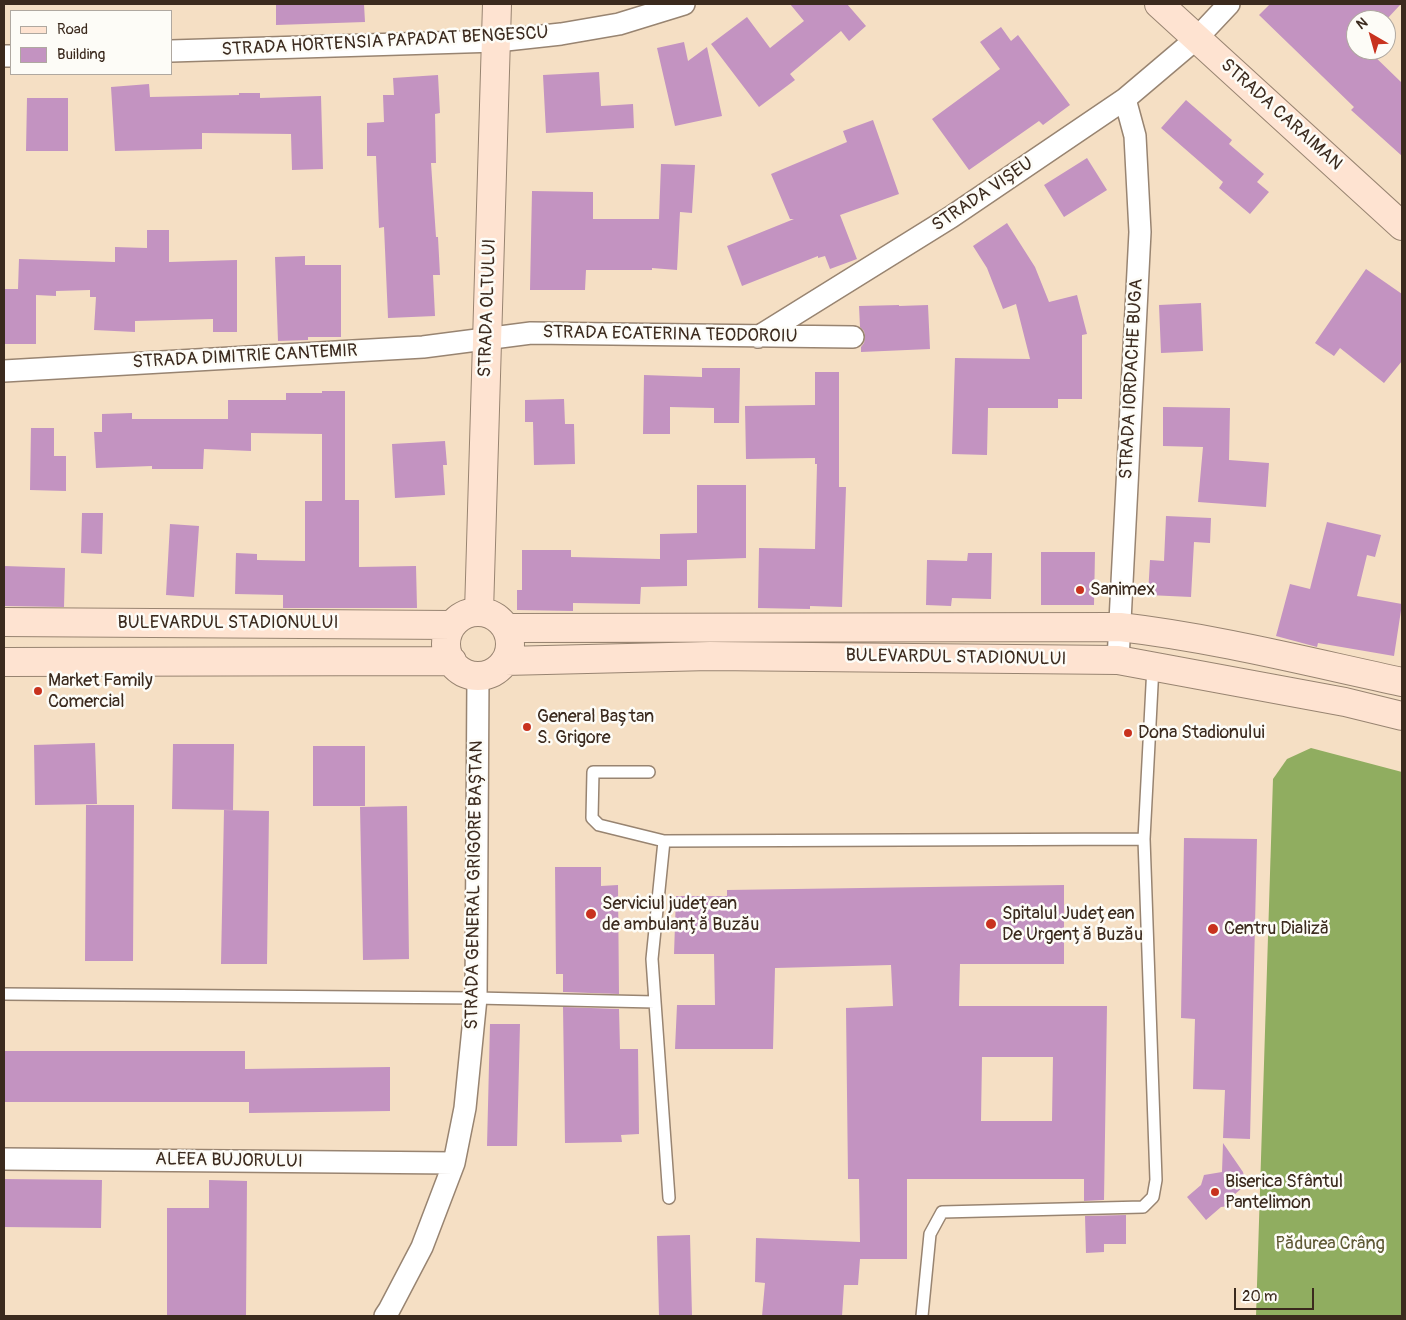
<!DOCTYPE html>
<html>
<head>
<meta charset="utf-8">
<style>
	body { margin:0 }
	#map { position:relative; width:1406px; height:1320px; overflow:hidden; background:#f5dfc4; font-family:Pangolin,sans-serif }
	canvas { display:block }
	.frame { position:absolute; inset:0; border:5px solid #3b2a1e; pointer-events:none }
	.legend { position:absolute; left:10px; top:10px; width:162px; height:65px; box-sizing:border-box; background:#fdfcf7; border:1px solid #afa8a0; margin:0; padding:6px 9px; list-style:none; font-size:15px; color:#3b2a1e }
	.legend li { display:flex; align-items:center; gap:10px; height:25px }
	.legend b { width:25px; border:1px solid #afa8a0 }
	.north { position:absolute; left:1346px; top:10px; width:50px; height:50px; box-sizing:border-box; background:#fdfcf7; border:1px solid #afa8a0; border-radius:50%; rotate:322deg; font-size:14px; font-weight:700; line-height:20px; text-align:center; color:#3b2a1e }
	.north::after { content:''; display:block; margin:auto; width:18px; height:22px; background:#c8321e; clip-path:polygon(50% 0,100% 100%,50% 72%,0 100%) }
	.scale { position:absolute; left:1234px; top:1288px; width:80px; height:22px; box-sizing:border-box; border:2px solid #3b2a1e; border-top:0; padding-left:6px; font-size:15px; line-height:18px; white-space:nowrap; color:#3b2a1e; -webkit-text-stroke:4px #fdfcf7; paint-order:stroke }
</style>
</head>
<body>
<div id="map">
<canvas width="1406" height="1320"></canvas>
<div class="frame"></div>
<ul class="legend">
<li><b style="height:6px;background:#fee3d1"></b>Road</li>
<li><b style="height:14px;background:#c393c1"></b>Building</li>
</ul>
<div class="north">N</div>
<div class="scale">20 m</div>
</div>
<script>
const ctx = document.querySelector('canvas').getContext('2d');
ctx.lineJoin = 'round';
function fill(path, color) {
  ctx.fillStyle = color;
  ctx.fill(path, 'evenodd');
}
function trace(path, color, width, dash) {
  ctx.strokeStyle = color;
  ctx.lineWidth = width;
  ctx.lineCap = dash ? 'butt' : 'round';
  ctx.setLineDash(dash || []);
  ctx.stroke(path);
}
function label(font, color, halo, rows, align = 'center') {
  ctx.font = font + ' Pangolin,sans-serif';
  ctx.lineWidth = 5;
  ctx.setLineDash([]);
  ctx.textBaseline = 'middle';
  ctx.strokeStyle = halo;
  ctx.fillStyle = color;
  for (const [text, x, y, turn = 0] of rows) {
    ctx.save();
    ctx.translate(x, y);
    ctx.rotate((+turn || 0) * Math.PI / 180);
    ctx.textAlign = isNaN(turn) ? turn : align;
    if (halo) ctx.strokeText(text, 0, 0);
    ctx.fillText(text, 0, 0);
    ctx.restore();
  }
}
const forest = new Path2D(`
	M 1311,748 L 1402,772 L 1402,1316 L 1256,1316 L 1273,779 L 1287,759 Z`);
const building = new Path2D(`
	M 276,4 L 364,4 L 365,22 L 276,25 Z
	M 790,4 L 847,4 L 866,26 L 849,41 L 841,31 L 790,74 L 795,80 L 759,107 L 711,44 L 747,17 L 770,48 L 804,21 Z
	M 1270,4 L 1401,4 L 1386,20 L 1356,20 L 1356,50 L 1368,50 L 1402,83 L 1402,156 L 1351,110 L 1354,107 L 1259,15 Z
	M 1001,27 L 1011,41 L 1018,35 L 1070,105 L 1043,125 L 1039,121 L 969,170 L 932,119 L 1000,69 L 980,42 Z
	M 684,42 L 688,61 L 707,47 L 722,116 L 675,126 L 657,48 Z
	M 599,72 L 601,106 L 633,104 L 634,128 L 546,133 L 543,75 Z
	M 438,75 L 440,113 L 435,114 L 436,163 L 431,163 L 436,237 L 438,237 L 440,275 L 433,275 L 435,316 L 388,318 L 384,227 L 379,228 L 376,156 L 367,156 L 367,123 L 384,122 L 383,95 L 394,95 L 393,78 Z
	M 149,84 L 150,97 L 239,95 L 239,93 L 260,93 L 260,98 L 321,96 L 323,169 L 292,170 L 291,134 L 202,133 L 202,149 L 115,151 L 111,87 Z
	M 27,98 L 68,98 L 68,151 L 26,151 Z
	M 1186,100 L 1232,140 L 1229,144 L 1264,174 L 1257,182 L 1269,192 L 1250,214 L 1219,188 L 1223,182 L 1161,128 Z
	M 873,120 L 899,194 L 840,215 L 857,259 L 830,269 L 825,256 L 818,258 L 818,256 L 742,286 L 727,246 L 794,219 L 790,219 L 771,174 L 847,142 L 843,131 Z
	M 1087,158 L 1107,190 L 1064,217 L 1044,185 Z
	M 661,164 L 695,165 L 692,213 L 680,212 L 677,270 L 652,268 L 652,270 L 586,270 L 585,290 L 530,290 L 532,191 L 593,192 L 593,219 L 659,219 Z
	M 1007,223 L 1035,267 L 1049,302 L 1077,295 L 1087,334 L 1082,335 L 1082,399 L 1058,399 L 1058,408 L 988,408 L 987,455 L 952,454 L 955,358 L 1030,359 L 1016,304 L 1003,309 L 987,268 L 973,246 Z
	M 147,230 L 169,230 L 169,262 L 237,260 L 237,332 L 213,332 L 213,319 L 135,321 L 135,332 L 94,330 L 96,297 L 90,297 L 90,290 L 56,291 L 56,296 L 36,295 L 36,344 L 4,344 L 4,289 L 18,289 L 19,259 L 115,262 L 115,247 L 147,248 Z
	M 305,256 L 305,265 L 341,265 L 341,337 L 308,337 L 308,340 L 278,341 L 275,257 Z
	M 1366,269 L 1402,294 L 1402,361 L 1384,383 L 1340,348 L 1334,356 L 1315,343 Z
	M 1201,303 L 1203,351 L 1161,353 L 1159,305 Z
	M 899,305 L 899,306 L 928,305 L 930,349 L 861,352 L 861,347 L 864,343 L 865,337 L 864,331 L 860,327 L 859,306 Z
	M 702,368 L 740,368 L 739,423 L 714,423 L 714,408 L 670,407 L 670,434 L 643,434 L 644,375 L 702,377 Z
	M 815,372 L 839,372 L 839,487 L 846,487 L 842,607 L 810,606 L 810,609 L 758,608 L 759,548 L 815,549 L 817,464 L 815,464 L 815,458 L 746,459 L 745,406 L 815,405 Z
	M 322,391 L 345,391 L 345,500 L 359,500 L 359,567 L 416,566 L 417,608 L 283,608 L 283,595 L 235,594 L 236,553 L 257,554 L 257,560 L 305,561 L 305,501 L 322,501 L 322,434 L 251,433 L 251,451 L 204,449 L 203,469 L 152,469 L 152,466 L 96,468 L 94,432 L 102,432 L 102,414 L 132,413 L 132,419 L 228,419 L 228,400 L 286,400 L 286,393 L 322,393 Z
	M 564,399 L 565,424 L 574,424 L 575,464 L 534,465 L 533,422 L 525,422 L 525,400 Z
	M 1163,407 L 1230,408 L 1229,460 L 1269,463 L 1266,507 L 1198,502 L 1203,447 L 1163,446 Z
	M 31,428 L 54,428 L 54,456 L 66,456 L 66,491 L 30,490 Z
	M 445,441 L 447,465 L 443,465 L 445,495 L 395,498 L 392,444 Z
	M 697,485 L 746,485 L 746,558 L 687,560 L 687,586 L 641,587 L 640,604 L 573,603 L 573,611 L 517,610 L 517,590 L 522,590 L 522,550 L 571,550 L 571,557 L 660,559 L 660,534 L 697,533 Z
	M 82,513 L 103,513 L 102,554 L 81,553 Z
	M 1166,516 L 1211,518 L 1210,543 L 1194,542 L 1191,597 L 1148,595 L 1150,560 L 1164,561 Z
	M 1327,522 L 1381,535 L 1375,557 L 1367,555 L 1357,596 L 1402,604 L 1394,656 L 1318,643 L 1317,647 L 1276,636 L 1290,584 L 1310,589 Z
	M 170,524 L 199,526 L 194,597 L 166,595 Z
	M 1041,552 L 1095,552 L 1094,605 L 1041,605 Z
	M 968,553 L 992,553 L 991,599 L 952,598 L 951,606 L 926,605 L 927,560 L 967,561 Z
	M 4,566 L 65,568 L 64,607 L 4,606 Z
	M 95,743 L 97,804 L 35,805 L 34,745 Z
	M 173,744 L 234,744 L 233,810 L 172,809 Z
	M 313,746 L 365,746 L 365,806 L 313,806 Z
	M 86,805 L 134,805 L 133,961 L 85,961 Z
	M 407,806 L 409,959 L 363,960 L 360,807 Z
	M 224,810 L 269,811 L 267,964 L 221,964 Z
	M 1184,838 L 1257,839 L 1250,1139 L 1223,1138 L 1225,1090 L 1193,1089 L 1195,1019 L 1181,1018 Z
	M 555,867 L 601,867 L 601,886 L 618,885 L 619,994 L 563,992 L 563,974 L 556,974 Z
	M 1064,885 L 1064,964 L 960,964 L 959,1006 L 1107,1006 L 1104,1200 L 1084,1201 L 1084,1179 L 907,1179 L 907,1259 L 860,1259 L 858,1285 L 844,1285 L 842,1316 L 762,1316 L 765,1283 L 755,1282 L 756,1238 L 860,1242 L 859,1179 L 848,1179 L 846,1008 L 893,1006 L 891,965 L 775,968 L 773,1049 L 675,1049 L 677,1005 L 715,1005 L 714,954 L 674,954 L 676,896 L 727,896 L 727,890 ZM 982,1057 L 1053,1057 L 1052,1121 L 981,1121 Z
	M 563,1007 L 619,1009 L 620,1049 L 638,1049 L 639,1134 L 621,1135 L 622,1142 L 565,1143 Z
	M 490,1024 L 520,1024 L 517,1146 L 487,1146 Z
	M 4,1051 L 245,1051 L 245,1069 L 390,1067 L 390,1111 L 249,1113 L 249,1102 L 4,1102 Z
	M 1223,1143 L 1243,1172 L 1245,1181 L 1243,1187 L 1234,1195 L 1230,1206 L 1221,1207 L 1206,1220 L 1187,1197 L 1201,1185 L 1204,1175 L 1222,1172 Z
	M 4,1179 L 102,1180 L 101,1228 L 4,1227 Z
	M 209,1180 L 247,1181 L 246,1316 L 167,1316 L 167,1208 L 209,1208 Z
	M 1126,1215 L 1126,1244 L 1104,1244 L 1104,1252 L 1086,1253 L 1085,1216 Z
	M 690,1235 L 692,1316 L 659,1316 L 657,1236 Z`);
const lane = new Path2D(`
	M 649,772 L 593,772 L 592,818 L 599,825 L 664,841 L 1144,839 L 1153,666
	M 4,994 L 476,998 L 655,1002 L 652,959 L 664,841
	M 655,1002 L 669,1198
	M 922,1316 L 930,1234 L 942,1212 L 1143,1207 L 1153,1197 L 1156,1180 L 1144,839`);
const street = new Path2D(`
	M 171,51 L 497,41 L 561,34 L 619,24 L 684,4
	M 4,56 L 11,56
	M 758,337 L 951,217 L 1125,99 L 1197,38 L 1229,4
	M 4,371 L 423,347 L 531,333 L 853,337
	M 1118,660 L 1140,232 L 1135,136 L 1125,99
	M 4,1159 L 454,1163
	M 385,1316 L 389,1310 L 422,1247 L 454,1163 L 465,1108 L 476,998 L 478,676`);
const secondary = new Path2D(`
	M 1159,4 L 1402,226
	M 479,612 L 497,4
	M446 644a32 32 0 1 1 64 0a32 32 0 1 1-64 0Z
	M 4,622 L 452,625
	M 506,628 L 1120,627 C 1215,638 1309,662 1402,682
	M 505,661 L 710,656 L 1118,660 L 1345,702 L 1402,716
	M 4,662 L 452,661`);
const markers = [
	[1080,590,5,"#c8321e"],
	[38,691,5,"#c8321e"],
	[527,727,5,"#c8321e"],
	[1128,733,5,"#c8321e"],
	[591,914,6,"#c8321e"],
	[991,924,6,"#c8321e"],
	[1213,929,6,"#c8321e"],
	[1215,1192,5,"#c8321e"]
];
const streetNames = [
	["STRADA HORTENSIA PAPADAT BENGESCU",385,42,-3],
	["STRADA CARAIMAN",1281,115,42],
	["STRADA VIȘEU",983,195,-34],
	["STRADA OLTULUI",488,308,-88],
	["STRADA ECATERINA TEODOROIU",670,335,1],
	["STRADA DIMITRIE CANTEMIR",245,357,-3],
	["STRADA IORDACHE BUGA",1132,379,-87],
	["BULEVARDUL STADIONULUI",228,623],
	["BULEVARDUL STADIONULUI",956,658,1],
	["STRADA GENERAL GRIGORE BAȘTAN",475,885,-89],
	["ALEEA BUJORULUI",229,1161,1]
];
const poiNames = [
	["Sanimex",1090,590],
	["Market Family",48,681],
	["Comercial",48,702],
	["General Baștan",537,717],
	["S. Grigore",537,738],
	["Dona Stadionului",1138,733],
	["Serviciul județean",602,904],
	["de ambulanță Buzău",602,925],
	["Spitalul Județean",1002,914],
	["De Urgență Buzău",1002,935],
	["Centru Dializă",1224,929],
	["Biserica Sfântul",1225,1182],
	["Pantelimon",1225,1203]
];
const parkNames = [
	["Pădurea Crâng",1330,1244]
];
fill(forest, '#90ad60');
fill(building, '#c393c1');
trace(lane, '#988471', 14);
trace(street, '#988471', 24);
trace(secondary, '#988471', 30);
trace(lane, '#fff', 11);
trace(street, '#fff', 21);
trace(secondary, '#fee3d1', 28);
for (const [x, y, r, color] of markers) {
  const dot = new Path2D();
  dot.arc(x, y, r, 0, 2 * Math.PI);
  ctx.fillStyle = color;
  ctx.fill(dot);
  trace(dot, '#fdfcf7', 2);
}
label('18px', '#3b2a1e', '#fdfcf7', streetNames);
label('18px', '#3b2a1e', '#fdfcf7', poiNames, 'left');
label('18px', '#605a36', '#fdfcf7', parkNames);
</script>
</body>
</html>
